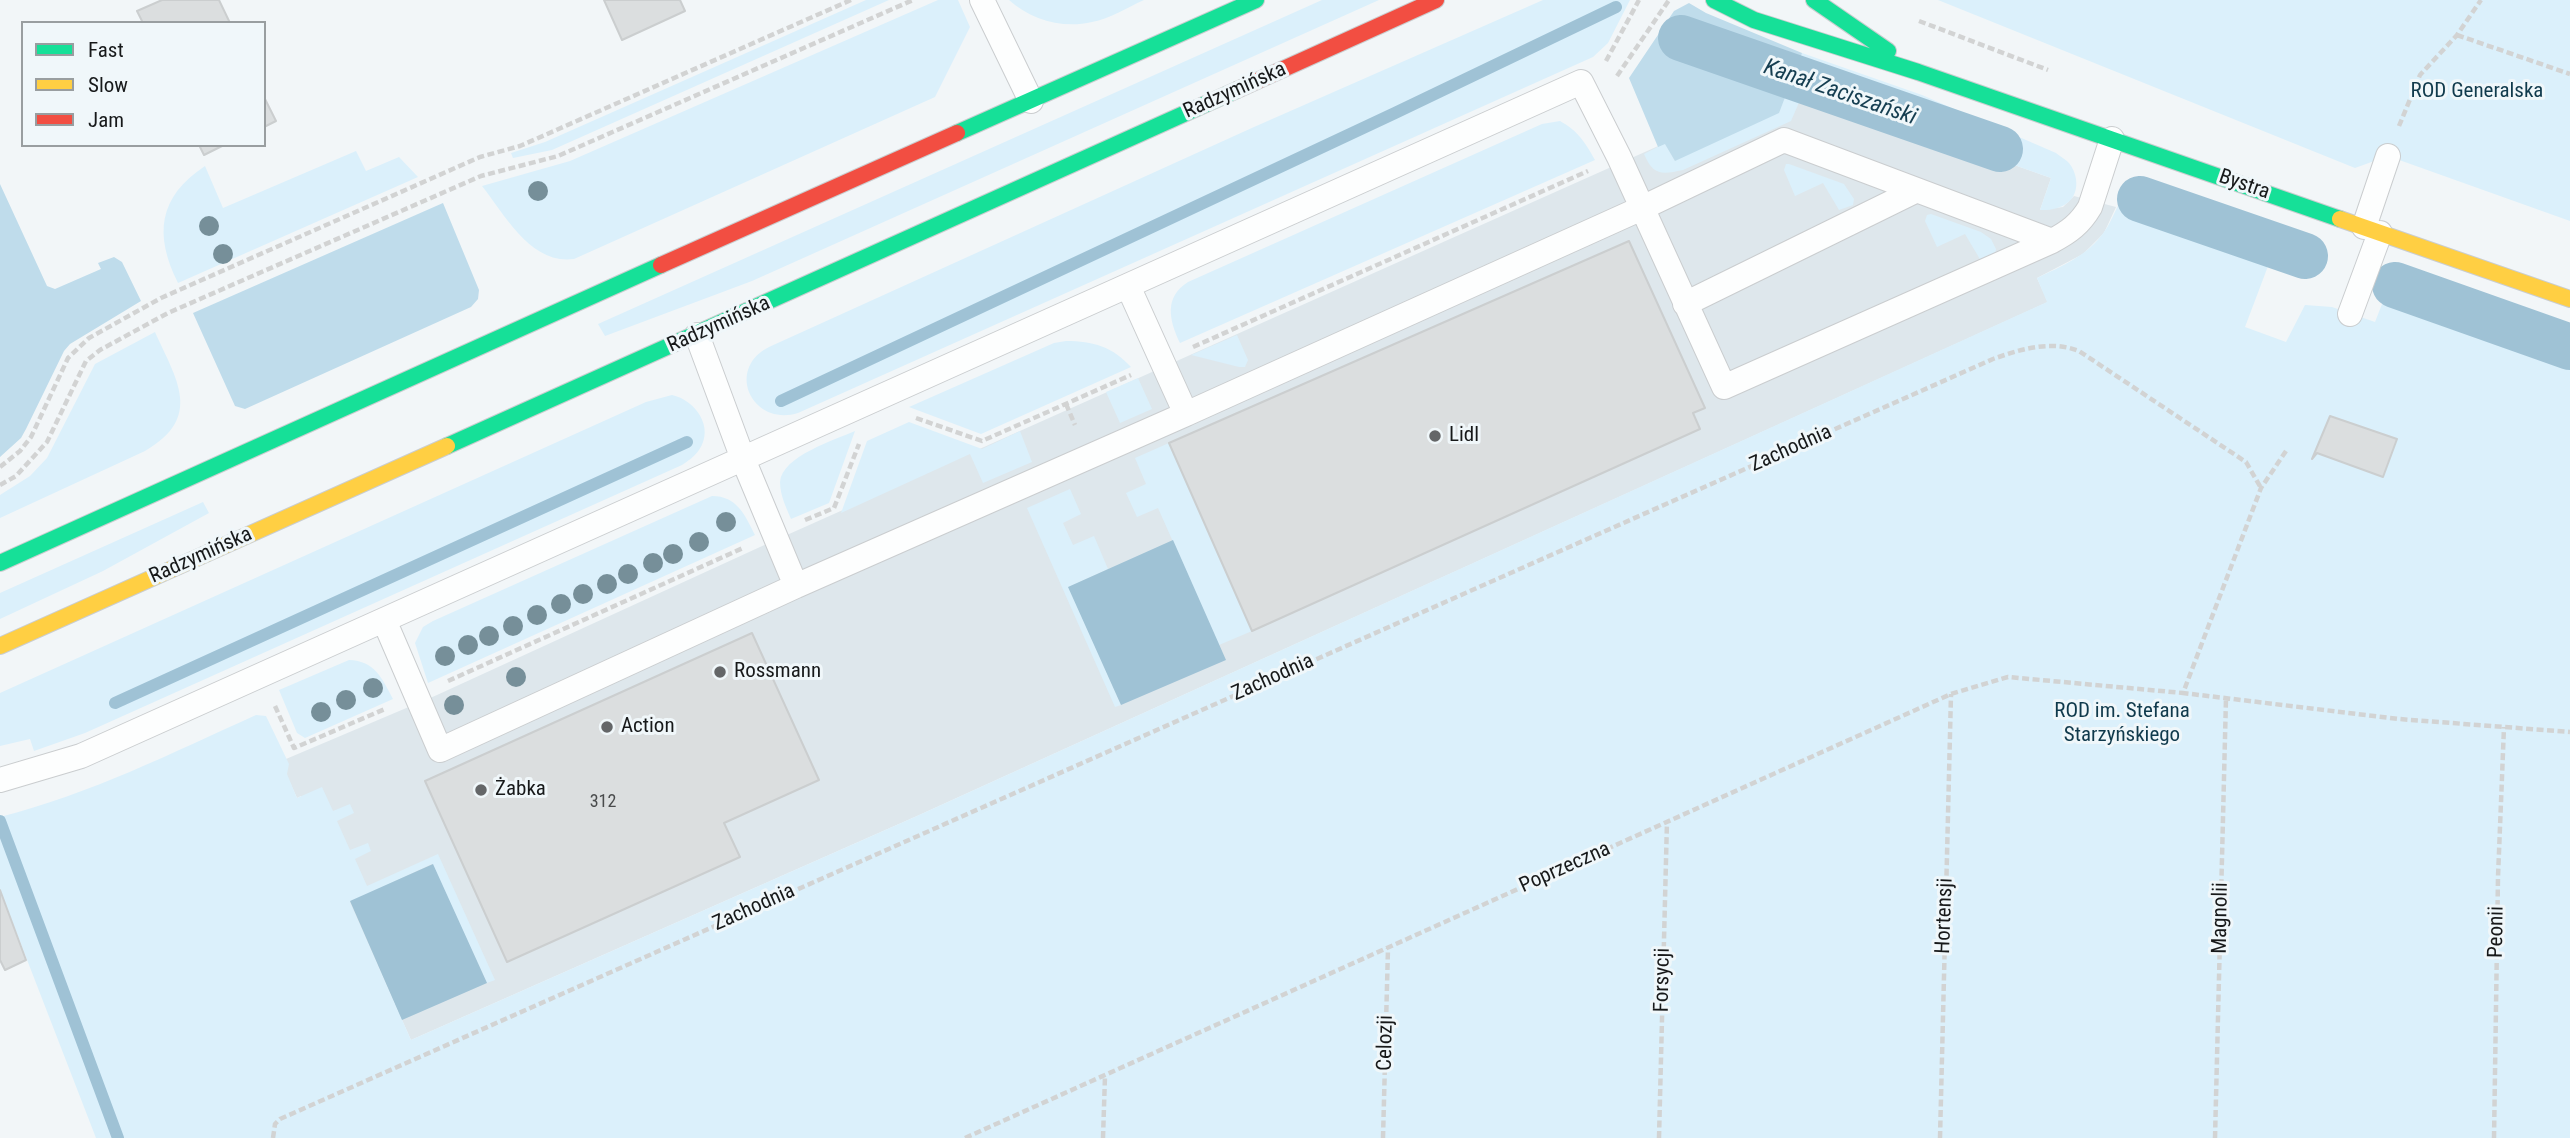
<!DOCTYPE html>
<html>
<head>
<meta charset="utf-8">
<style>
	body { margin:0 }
	#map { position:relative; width:2570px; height:1138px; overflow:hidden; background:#f2f6f8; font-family:"Roboto Condensed",sans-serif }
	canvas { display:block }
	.legend { position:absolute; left:21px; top:21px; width:245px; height:126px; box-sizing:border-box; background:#f0f7fa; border:2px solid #999ea0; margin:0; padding:9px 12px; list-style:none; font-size:21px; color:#17191a }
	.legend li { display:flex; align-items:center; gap:14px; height:35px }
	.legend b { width:35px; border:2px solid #999ea0 }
</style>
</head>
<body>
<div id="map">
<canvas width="2570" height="1138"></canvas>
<ul class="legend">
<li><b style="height:9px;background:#16e098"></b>Fast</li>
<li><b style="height:9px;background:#ffcf43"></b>Slow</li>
<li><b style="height:9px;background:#f24e42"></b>Jam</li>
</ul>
</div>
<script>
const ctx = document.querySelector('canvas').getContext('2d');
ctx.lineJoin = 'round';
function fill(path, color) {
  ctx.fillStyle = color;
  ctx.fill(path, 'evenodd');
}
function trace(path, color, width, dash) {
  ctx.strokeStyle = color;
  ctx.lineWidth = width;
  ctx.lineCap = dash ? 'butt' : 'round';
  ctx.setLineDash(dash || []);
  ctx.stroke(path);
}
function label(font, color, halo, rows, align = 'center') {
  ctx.font = font + ' "Roboto Condensed",sans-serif';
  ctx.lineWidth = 6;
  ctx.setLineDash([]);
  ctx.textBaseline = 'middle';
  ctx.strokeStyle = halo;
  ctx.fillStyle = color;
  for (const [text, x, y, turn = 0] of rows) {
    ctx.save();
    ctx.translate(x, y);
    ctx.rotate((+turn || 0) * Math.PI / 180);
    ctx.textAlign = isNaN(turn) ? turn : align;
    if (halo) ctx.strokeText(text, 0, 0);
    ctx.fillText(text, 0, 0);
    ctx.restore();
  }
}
const built = new Path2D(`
	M 1790,85 L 2051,178 L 2040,210 L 2063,207 L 2074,196 L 2116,207 L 2104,233 L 2083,254 L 2037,278 L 2048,302 L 917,816 L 411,1040 L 301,796 L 297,798 L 286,774 L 286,759 L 437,695 L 760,547 L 1665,143 L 1676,161 L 1779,113 Z`);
const green = new Path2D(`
	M 866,0 L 889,0 L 552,150 L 513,158 L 511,153 L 545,142 Z
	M 938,0 L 958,0 L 970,27 L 935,97 L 574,259 C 531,265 505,215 482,186 L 570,161 Z
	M 1009,0 L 1144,0 C 1128,7 1110,19 1092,22 C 1063,29 1031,20 1009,0 Z
	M 1322,0 L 1379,0 L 752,281 L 605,336 L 598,324 Z
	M 1543,0 L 1630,0 L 1608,43 L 1593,57 L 798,413 C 752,427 725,369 769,347 L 1254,127 Z
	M 1938,0 L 2570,0 L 2570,221 L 2388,156 L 2355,168 Z
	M 1802,53 L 1922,95 L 2056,153 C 2060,156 2066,160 2069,163 C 2073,168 2075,173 2076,179 C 2079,202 2060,211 2040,210 L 2051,178 L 1804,91 L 1791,121 L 1683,170 C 1661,175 1653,175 1644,154 L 1665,143 L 1675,161 Z
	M 1560,121 C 1578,131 1585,142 1595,160 L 1180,343 C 1169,320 1164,297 1188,282 L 1542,124 Z
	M 356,151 L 366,171 L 399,157 L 418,177 L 178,283 C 154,235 158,197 205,166 L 223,208 Z
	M 1786,164 L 1789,164 L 1844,184 L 1854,199 L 1853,205 L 1839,210 L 1823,183 L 1795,196 L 1784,170 Z
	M 2129,189 L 2147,190 L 2279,237 L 2245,327 L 2286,342 L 2305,305 L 2332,307 L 2375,322 L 2384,299 L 2570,367 L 2570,1138 L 96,1138 L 0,890 L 0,817 C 90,794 172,753 256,715 L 266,716 L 289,764 L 287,774 L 297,798 L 322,787 L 333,811 L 350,804 L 354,813 L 337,821 L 350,850 L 368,843 L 371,851 L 355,859 L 367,886 L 438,854 L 495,980 L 487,983 L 432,864 L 350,902 L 411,1040 L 917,816 L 2047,302 L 2037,278 C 2062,266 2087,256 2104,232 C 2114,218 2117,202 2129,189 Z
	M 1931,214 L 1981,232 L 1991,239 L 1996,249 L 1995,255 L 1981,261 L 1965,234 L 1937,247 L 1925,221 L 1927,215 Z
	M 155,332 C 176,379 204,417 145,451 L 0,518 L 0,495 L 30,476 L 47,458 L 95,364 Z
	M 1237,335 L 1248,360 L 1245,367 L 1239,367 L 1191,355 Z
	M 1066,341 C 1093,341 1113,347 1131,367 L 981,434 L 909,407 L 1054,343 Z
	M 1138,378 L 1152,409 L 1120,423 L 1106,392 Z
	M 672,395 C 695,400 715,427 699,450 C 694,457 688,461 682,465 L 85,733 L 34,751 L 30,739 L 0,746 L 0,693 L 646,402 Z
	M 909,422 L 982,449 L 1020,431 L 1032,462 L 983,483 L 970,454 L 841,513 L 867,441 Z
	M 855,431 L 829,503 L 791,519 C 786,507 780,495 780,482 C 782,456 835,440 855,431 Z
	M 1169,443 L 1252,631 L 1219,645 L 1158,508 L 1137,517 L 1126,493 L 1146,484 L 1135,458 Z
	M 1070,489 L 1081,514 L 1063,523 L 1073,545 L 1094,536 L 1108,569 L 1069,587 L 1121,705 L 1115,707 L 1027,508 Z
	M 712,496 C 737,496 745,515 755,535 L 428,683 L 415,643 L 423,627 L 433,621 Z
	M 203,502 L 209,513 L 103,571 L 0,619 L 0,593 Z
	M 349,660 C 375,661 382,678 393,699 L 305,738 L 297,733 L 279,690 Z`);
const forest = new Path2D(`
	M 1689,3 L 1706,13 L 1802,53 L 1779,113 L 1675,161 L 1665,144 L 1658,147 L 1629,78 L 1674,11 Z
	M 0,184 L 47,286 L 55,289 L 101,269 L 98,263 L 114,257 L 122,262 L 141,301 L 70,344 L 64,351 L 26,429 L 21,438 L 0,457 Z
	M 443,203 L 479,290 L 478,299 L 471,307 L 245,409 L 235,406 L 193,313 Z`);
const water = new Path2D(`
	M 1173,540 L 1226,660 L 1121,705 L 1068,587 Z
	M 433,864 L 487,983 L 402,1020 L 350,901 Z`);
const stream = new Path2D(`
	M 781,401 L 1395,113 L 1616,7
	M 115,703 L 687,442
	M 0,821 L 118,1138`);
const canal = new Path2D(`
	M 1681,38 L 2000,149
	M 2140,199 L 2305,256
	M 2395,285 L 2570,347`);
const building = new Path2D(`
	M 162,0 L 219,0 L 230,23 L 143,23 L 137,11 Z
	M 604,0 L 680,0 L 685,11 L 622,40 Z
	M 264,97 L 276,121 L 264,127 Z
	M 199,145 L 224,145 L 204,155 Z
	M 1629,241 L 1705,408 L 1693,413 L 1700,429 L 1252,631 L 1169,443 Z
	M 2330,416 L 2397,439 L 2383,477 L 2317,453 L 2312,459 Z
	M 752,633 L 819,780 L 724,823 L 740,857 L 507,962 L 425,781 Z
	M 0,890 L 26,960 L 5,970 L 0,960 Z`);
const path = new Path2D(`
	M 1919,21 L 2048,70
	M 2457,35 L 2570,74
	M 1606,61 L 1639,0
	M 1617,76 L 1669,0
	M 2399,126 L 2420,75 L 2457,35 L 2481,0
	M 1193,347 L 1588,171
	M 1066,404 L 1075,425
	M 916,418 L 982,441 L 1131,375
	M 2286,451 L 2261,488 L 2183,693 L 2399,719 L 2570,732
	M 0,467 L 20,451 L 31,437 L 68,358 L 89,338 L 161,298 L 480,157 L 520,146 L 851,0
	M 0,485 L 16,476 L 47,442 L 86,361 L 100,350 L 168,313 L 481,176 L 558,156 L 913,0
	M 805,520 L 834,508 L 859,444
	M 448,681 L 743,548
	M 275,706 L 294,748 L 385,709
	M 273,1138 L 275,1124 L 280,1119 L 1993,359 C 2021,349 2051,340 2079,351 L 2246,462 L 2261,488
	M 965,1138 L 1951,694 L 2008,677 L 2183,693
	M 1103,1138 L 1105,1076
	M 1383,1138 L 1388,948
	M 1659,1138 L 1667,821
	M 1940,1138 L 1951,694
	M 2215,1138 L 2226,698
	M 2494,1138 L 2498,877 L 2504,727`);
const lane = new Path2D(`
	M 982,0 L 1031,101
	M 2364,227 L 2388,156
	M 1128,286 L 1186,414 L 1642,208 L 1784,140 L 2052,241 C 2069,232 2080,224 2090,207 L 2112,139
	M 1685,304 L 1917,190
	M 2350,314 L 2380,233
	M 796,586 L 1186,414
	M 384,620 L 440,750 L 796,586 L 743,459 L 697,335
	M 0,780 L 81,756 L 1581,82 L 1619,157 L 1724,387 L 2052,241`);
const fast = new Path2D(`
	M 1714,0 L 1754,20 L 1918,72 L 2340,219
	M 1814,0 L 1888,51
	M 957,133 L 1256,0
	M 447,446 L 1237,90
	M 0,563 L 661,265`);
const slow = new Path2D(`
	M 2340,219 L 2570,299
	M 0,646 L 447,446`);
const jam = new Path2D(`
	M 1237,90 L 1436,0
	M 661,265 L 957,133`);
const trees = [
	[538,191],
	[209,226],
	[223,254],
	[726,522],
	[699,542],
	[673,554],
	[653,563],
	[628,574],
	[607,584],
	[583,594],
	[561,604],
	[537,615],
	[513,626],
	[489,636],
	[468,645],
	[445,656],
	[516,677],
	[373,688],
	[346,700],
	[454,705],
	[321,712]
];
const markers = [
	[1435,436,7,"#646668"],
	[720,672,7,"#646668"],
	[607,727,7,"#646668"],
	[481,790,7,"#646668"]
];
const numberNames = [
	["312",603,802]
];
const streetNames = [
	["Radzymińska",1235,91,-24],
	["Bystra",2244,185,19],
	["Radzymińska",719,325,-24],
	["Zachodnia",1791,449,-24],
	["Radzymińska",201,556,-24],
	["Zachodnia",1273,678,-24],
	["Poprzeczna",1565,868,-24],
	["Zachodnia",754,908,-24],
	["Hortensji",1945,916,-88],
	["Magnolii",2221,918,-89],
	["Peonii",2497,932,-89],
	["Forsycji",1663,980,-89],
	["Celozji",1386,1043,-89]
];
const parkNames = [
	["ROD Generalska",2477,92],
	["ROD im. Stefana",2122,712],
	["Starzyńskiego",2122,736]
];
const poiNames = [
	["Lidl",1449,436],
	["Rossmann",734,672],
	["Action",621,727],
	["Żabka",495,790]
];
const waterNames = [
	["Kanał Zaciszański",1840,93,19]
];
fill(built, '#dee7ec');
fill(green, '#dbf0fb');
fill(forest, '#bfdceb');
fill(water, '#9fc2d5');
trace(stream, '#9fc2d5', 12);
trace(canal, '#9fc2d5', 46);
fill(building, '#dbdedf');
trace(building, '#cbcecf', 2);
trace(lane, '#cacdcf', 26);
trace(fast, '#cacdcf', 18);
trace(slow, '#cacdcf', 18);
trace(jam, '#cacdcf', 18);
trace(path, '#d2d3d3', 4.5, [7, 3.5]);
trace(lane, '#fdfefe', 24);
trace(fast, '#16e098', 16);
trace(slow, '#ffcf43', 16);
trace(jam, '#f24e42', 16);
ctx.fillStyle = '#768f99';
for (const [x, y] of trees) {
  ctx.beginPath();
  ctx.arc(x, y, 10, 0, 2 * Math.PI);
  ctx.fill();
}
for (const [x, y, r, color] of markers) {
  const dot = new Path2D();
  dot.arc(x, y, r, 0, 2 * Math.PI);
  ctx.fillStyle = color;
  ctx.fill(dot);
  trace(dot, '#f0f7fa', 2.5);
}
label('18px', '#494b4c', null, numberNames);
label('21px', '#17191a', '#f0f7fa', streetNames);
label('21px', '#103a4c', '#f0f7fa', parkNames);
label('21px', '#17191a', '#f0f7fa', poiNames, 'left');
label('italic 23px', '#153e51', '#f0f7fa', waterNames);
</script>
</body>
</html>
